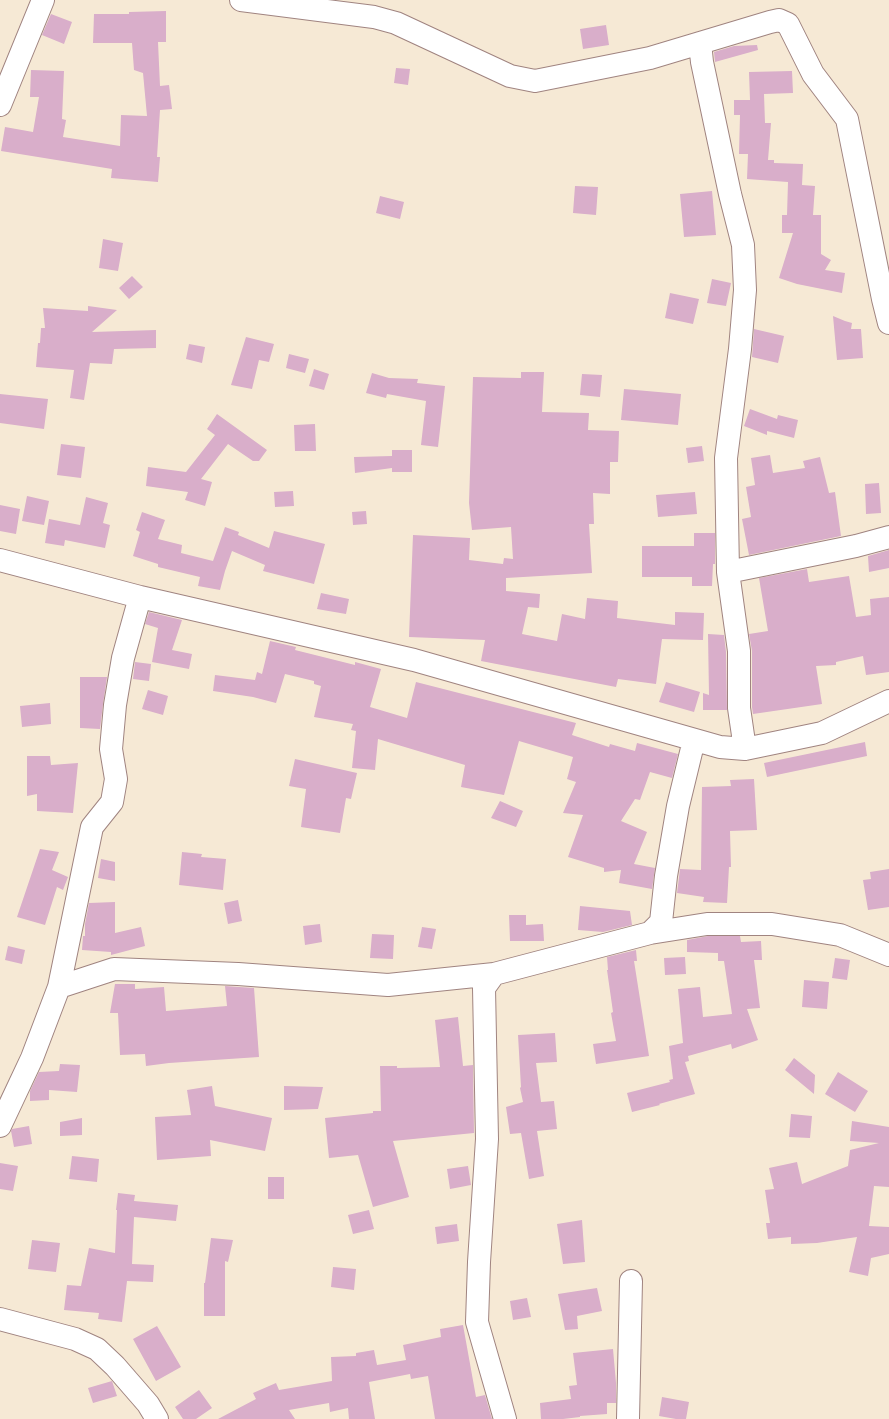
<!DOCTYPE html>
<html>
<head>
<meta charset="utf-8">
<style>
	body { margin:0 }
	canvas { display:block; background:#f6e9d5 }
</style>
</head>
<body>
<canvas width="889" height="1419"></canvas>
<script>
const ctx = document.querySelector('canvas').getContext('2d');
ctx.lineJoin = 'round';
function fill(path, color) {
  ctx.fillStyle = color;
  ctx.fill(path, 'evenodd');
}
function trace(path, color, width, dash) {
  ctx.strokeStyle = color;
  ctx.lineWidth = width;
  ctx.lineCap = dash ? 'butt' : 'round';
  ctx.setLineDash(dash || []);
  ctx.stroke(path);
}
const building = new Path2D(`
	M 166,11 L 166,42 L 158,42 L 160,86 L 169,85 L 172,109 L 160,110 L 157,157 L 160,157 L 158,182 L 111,178 L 112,169 L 1,151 L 5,127 L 33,132 L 39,97 L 30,97 L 31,70 L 64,71 L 62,119 L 66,120 L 63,137 L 120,146 L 121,115 L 147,116 L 143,73 L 134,70 L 132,43 L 93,43 L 94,14 L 129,14 L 129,12 Z
	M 51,14 L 72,22 L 64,44 L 42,35 Z
	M 606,25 L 609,45 L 583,49 L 580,29 Z
	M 757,45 L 758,50 L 715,62 L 714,52 L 734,46 Z
	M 396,68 L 410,69 L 408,85 L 394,83 Z
	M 792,71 L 793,93 L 764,94 L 765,123 L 771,123 L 768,160 L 774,160 L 774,163 L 803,164 L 802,185 L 815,186 L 813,215 L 821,215 L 821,254 L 831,260 L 825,270 L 845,273 L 842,293 L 797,284 L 779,278 L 793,233 L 782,233 L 782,215 L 787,215 L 788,182 L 747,179 L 748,154 L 739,154 L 740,115 L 734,115 L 734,100 L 750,100 L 749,72 Z
	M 575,186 L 598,187 L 596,215 L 573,213 Z
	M 712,191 L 716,235 L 684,237 L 680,194 Z
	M 380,196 L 404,202 L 400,219 L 376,213 Z
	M 103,239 L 123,243 L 118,271 L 99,268 Z
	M 132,276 L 143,287 L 129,299 L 119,288 Z
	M 712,279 L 731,283 L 726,306 L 707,303 Z
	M 670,293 L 699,299 L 693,324 L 665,318 Z
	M 88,306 L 117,310 L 92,332 L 156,330 L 156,348 L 114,349 L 112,364 L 90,363 L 84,400 L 70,398 L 74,370 L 36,367 L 38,343 L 40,343 L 41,328 L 45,328 L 43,308 L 88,311 Z
	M 833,316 L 845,321 L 852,323 L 851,329 L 861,329 L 863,358 L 837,360 Z
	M 754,329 L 784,336 L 778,363 L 752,357 Z
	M 246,337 L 274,344 L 269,362 L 259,360 L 252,389 L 231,385 Z
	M 189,344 L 205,347 L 202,363 L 186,359 Z
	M 289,354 L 309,359 L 305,373 L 286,368 Z
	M 314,369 L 329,374 L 324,390 L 309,386 Z
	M 521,372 L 544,372 L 542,412 L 589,413 L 588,430 L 619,431 L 618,462 L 610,462 L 610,494 L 593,493 L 594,524 L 589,524 L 592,573 L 506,578 L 506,591 L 540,594 L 539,608 L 528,607 L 522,634 L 557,641 L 562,614 L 585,619 L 587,598 L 618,601 L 617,618 L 675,625 L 675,612 L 704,613 L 703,640 L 662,639 L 656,684 L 618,679 L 616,687 L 481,661 L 485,640 L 409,637 L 413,535 L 470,538 L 469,560 L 503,564 L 504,558 L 513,559 L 511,527 L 472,530 L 469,503 L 473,377 L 521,378 Z
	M 372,373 L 389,378 L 418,379 L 417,383 L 445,386 L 438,447 L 421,445 L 426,401 L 387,394 L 386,398 L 366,393 Z
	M 582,374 L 602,375 L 600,397 L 580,395 Z
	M 624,389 L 681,394 L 678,425 L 621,420 Z
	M 0,394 L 48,399 L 44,429 L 0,423 Z
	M 750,409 L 777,419 L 778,415 L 798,420 L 794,438 L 767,431 L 767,435 L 744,426 Z
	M 217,414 L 267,450 L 259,461 L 253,461 L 228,444 L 201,479 L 212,482 L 205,506 L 185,500 L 188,492 L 146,486 L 148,467 L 186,472 L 215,435 L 207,429 Z
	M 315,424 L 316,451 L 295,451 L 294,425 Z
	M 61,444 L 85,447 L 81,478 L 57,475 Z
	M 702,446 L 704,461 L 688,463 L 686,448 Z
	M 392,450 L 412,450 L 412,472 L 392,472 L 392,468 L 355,473 L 354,457 L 392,456 Z
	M 770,455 L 773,473 L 805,468 L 803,461 L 820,457 L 829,493 L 835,492 L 841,536 L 749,555 L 742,519 L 751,517 L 746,487 L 755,485 L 751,458 Z
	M 879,483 L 881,513 L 866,514 L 865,484 Z
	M 293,491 L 294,506 L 275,507 L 274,492 Z
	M 695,492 L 697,514 L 658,517 L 656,495 Z
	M 27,496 L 49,501 L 44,525 L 22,521 Z
	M 86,497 L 108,503 L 103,523 L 110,525 L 105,548 L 65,540 L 64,546 L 45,543 L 49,519 L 80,525 Z
	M 0,505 L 20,509 L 16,534 L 0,531 Z
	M 366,511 L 367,524 L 353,525 L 352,512 Z
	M 142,512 L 165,520 L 158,539 L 182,545 L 181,553 L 213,561 L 225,527 L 239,532 L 238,535 L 269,548 L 274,531 L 325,544 L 314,584 L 263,571 L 265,565 L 232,551 L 225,571 L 220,590 L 198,586 L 200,577 L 158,567 L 158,564 L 133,556 L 140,532 L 136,530 Z
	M 694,533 L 715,533 L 715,564 L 713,564 L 712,586 L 692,586 L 692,577 L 642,577 L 642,546 L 694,546 Z
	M 889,550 L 889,568 L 869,572 L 868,556 Z
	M 807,569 L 809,582 L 849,576 L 856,617 L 871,615 L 870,599 L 889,597 L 889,672 L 866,675 L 863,656 L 836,662 L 836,665 L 816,666 L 822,704 L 753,714 L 752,707 L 752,651 L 749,634 L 768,631 L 759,578 Z
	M 321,593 L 349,599 L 346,614 L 317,609 Z
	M 149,612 L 182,620 L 172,650 L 192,654 L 189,669 L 152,662 L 158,628 L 145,624 Z
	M 708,634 L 724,635 L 726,652 L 727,710 L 703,710 L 703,693 L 709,695 Z
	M 270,641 L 296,647 L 295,650 L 355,665 L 355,662 L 381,669 L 370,707 L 407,718 L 416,682 L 576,723 L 572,735 L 609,747 L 610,744 L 635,751 L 637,743 L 678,754 L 672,778 L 650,772 L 640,800 L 635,799 L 621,821 L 647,832 L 634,864 L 655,868 L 652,889 L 619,883 L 621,870 L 604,872 L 604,868 L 568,857 L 583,815 L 563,813 L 576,782 L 567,779 L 573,757 L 519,741 L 504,795 L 461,787 L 465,765 L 378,739 L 375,770 L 352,768 L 356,731 L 351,730 L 353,724 L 314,717 L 321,686 L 314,684 L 314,681 L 285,674 L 276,703 L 253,697 L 213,691 L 215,675 L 255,680 L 257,672 L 262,674 Z
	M 135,662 L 151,664 L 149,681 L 133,679 Z
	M 80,677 L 107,677 L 103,704 L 100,729 L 80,728 Z
	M 666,682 L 700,692 L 694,712 L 659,702 Z
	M 148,690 L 168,696 L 163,715 L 142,709 Z
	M 50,703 L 51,724 L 22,727 L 20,706 Z
	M 865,742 L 867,756 L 767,777 L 764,763 Z
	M 27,756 L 50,756 L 51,765 L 78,763 L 73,813 L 37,811 L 37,794 L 27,796 Z
	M 295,759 L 357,773 L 351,799 L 346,798 L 340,833 L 301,827 L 306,789 L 289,786 Z
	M 754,779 L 757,830 L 730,831 L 731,867 L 729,867 L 727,903 L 703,902 L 704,897 L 677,893 L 680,869 L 701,870 L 702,787 L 731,786 L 730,780 Z
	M 500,801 L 523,811 L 516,827 L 491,818 Z
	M 40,849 L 59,852 L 52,870 L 68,877 L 63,890 L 57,887 L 45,925 L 17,917 Z
	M 182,852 L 202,854 L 201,857 L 226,859 L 223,890 L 179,885 Z
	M 101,859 L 115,862 L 115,881 L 98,878 Z
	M 889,869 L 889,907 L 868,910 L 863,880 L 871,879 L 870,872 Z
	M 238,900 L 242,921 L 228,924 L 224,903 Z
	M 115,902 L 115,933 L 141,927 L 145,946 L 111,955 L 111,952 L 82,950 L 83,936 L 85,936 L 85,924 L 89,903 Z
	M 580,906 L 630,911 L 632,925 L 603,932 L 578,930 Z
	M 509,915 L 526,915 L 526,925 L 543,924 L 544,941 L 510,941 Z
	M 320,924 L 322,942 L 305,945 L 303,926 Z
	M 422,927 L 436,929 L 432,949 L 418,947 Z
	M 372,934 L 394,935 L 393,959 L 370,958 Z
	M 708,936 L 740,936 L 741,942 L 761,941 L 762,960 L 754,960 L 760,1008 L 747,1009 L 758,1040 L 732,1049 L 731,1044 L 688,1056 L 689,1061 L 685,1062 L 695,1094 L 659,1104 L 660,1105 L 632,1112 L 627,1093 L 670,1082 L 669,1080 L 673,1079 L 669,1046 L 683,1043 L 678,989 L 700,987 L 703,1017 L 732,1014 L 724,961 L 718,961 L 718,953 L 687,952 L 687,940 Z
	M 8,946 L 25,950 L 22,964 L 5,960 Z
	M 636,950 L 637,961 L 634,961 L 649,1056 L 596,1064 L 593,1044 L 616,1041 L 611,1013 L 613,1012 L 607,970 L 608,970 L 607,957 Z
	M 685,957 L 686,974 L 665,975 L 664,958 Z
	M 835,958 L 850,960 L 847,980 L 832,978 Z
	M 804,980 L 829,982 L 827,1009 L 802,1007 Z
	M 115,984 L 135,984 L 135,989 L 164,987 L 166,1011 L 227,1006 L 225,986 L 254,988 L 259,1057 L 169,1063 L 146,1066 L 145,1054 L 120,1055 L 118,1013 L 110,1013 Z
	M 458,1017 L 463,1066 L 473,1065 L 474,1133 L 393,1141 L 409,1197 L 373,1207 L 358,1155 L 329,1158 L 325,1118 L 373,1113 L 373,1111 L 381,1111 L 380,1066 L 397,1066 L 397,1068 L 440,1067 L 435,1020 Z
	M 555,1033 L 557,1062 L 536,1063 L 541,1102 L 554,1101 L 557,1129 L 537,1131 L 544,1176 L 529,1179 L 521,1133 L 510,1134 L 506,1107 L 523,1102 L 520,1088 L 521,1087 L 518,1035 Z
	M 794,1058 L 815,1075 L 814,1094 L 785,1070 Z
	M 60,1064 L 80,1065 L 77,1092 L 49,1090 L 49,1100 L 30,1101 L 30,1091 L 39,1072 L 59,1071 Z
	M 838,1072 L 868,1091 L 855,1112 L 825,1094 Z
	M 212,1086 L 215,1106 L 272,1118 L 265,1151 L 210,1140 L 211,1156 L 157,1160 L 155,1117 L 191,1115 L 187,1090 Z
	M 284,1086 L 323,1087 L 318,1109 L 284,1110 Z
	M 791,1114 L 812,1116 L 810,1138 L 789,1137 Z
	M 82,1118 L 82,1135 L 60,1136 L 60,1122 Z
	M 852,1121 L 889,1127 L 889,1187 L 874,1186 L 869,1226 L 889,1227 L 889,1254 L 871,1258 L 868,1276 L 849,1272 L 857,1237 L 817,1243 L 791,1244 L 791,1237 L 768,1239 L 766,1223 L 770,1223 L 765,1190 L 774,1189 L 769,1168 L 797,1162 L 802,1184 L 848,1166 L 850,1150 L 879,1143 L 850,1141 Z
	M 29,1126 L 32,1144 L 14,1147 L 11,1131 L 12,1129 Z
	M 72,1156 L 99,1159 L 97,1182 L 69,1179 Z
	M 0,1163 L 18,1166 L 13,1191 L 0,1189 Z
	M 468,1166 L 471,1185 L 450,1189 L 447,1169 Z
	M 268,1177 L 284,1177 L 284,1199 L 268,1199 Z
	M 118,1193 L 135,1195 L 134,1201 L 178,1205 L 176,1221 L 134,1217 L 132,1264 L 154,1265 L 153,1282 L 127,1281 L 122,1322 L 98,1319 L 99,1313 L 64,1310 L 67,1285 L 81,1286 L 89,1248 L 115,1253 L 117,1210 L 116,1210 Z
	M 369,1210 L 374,1229 L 353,1234 L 348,1215 Z
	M 582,1220 L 585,1262 L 563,1264 L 557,1224 Z
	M 457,1224 L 459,1241 L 437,1244 L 435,1227 Z
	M 211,1238 L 233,1240 L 228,1262 L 225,1261 L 225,1316 L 204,1316 L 204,1283 L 205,1283 Z
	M 32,1240 L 60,1243 L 56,1272 L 28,1269 Z
	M 333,1267 L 356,1269 L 354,1290 L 331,1287 Z
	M 597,1288 L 602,1311 L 577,1316 L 578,1329 L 565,1330 L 558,1294 Z
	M 527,1298 L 531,1317 L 513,1320 L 510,1301 Z
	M 463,1325 L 476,1397 L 485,1395 L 492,1419 L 435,1419 L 428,1376 L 411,1379 L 410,1374 L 369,1382 L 375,1419 L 349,1419 L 348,1408 L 330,1412 L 329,1403 L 289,1410 L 295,1419 L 218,1419 L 256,1399 L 253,1393 L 276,1383 L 279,1390 L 332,1381 L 331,1357 L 356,1356 L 356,1353 L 374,1350 L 377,1365 L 406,1360 L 403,1345 L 441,1337 L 440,1329 Z
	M 157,1326 L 181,1367 L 156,1381 L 133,1339 Z
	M 613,1349 L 616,1383 L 616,1403 L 607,1403 L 607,1414 L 580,1416 L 580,1417 L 563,1419 L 541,1419 L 540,1403 L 571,1399 L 569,1386 L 577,1385 L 573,1353 Z
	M 112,1381 L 117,1396 L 93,1403 L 88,1388 Z
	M 199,1390 L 212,1408 L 196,1419 L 183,1419 L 175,1407 Z
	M 662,1397 L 689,1402 L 686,1419 L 676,1419 L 659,1416 Z`);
const minor = new Path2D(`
	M 241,0 L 374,17 L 396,23 L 510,76 L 535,81 L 650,58 L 770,22 L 779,20 L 788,24 L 813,74 L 847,119 L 883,299 L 889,323
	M 700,43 L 702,62 L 730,194 L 743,245 L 745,290 L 740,349 L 726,458 L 728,572 L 739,651 L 739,708 L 745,749
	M 0,105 L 43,0
	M 0,560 L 140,597 L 414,660 L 720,747 L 745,749 L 822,733 L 889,701
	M 728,572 L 856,546 L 889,537
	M 650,933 L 707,924 L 772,924 L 840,935 L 889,955
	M 59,987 L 114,969 L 238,974 L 388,985 L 494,974
	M 0,1126 L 32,1058 L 59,987 L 92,827 L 112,802 L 116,779 L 111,749 L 115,705 L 123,658 L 140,597
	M 0,1319 L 75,1339 L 97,1349 L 115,1366 L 148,1404 L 157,1419
	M 505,1419 L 477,1322 L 479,1262 L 487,1139 L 484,988 L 494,974 L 650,933 L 661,922 L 666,876 L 678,806 L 694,740
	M 628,1419 L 631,1281`);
fill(building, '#d9aeca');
trace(minor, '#a08480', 24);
trace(minor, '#fff', 22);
</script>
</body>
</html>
